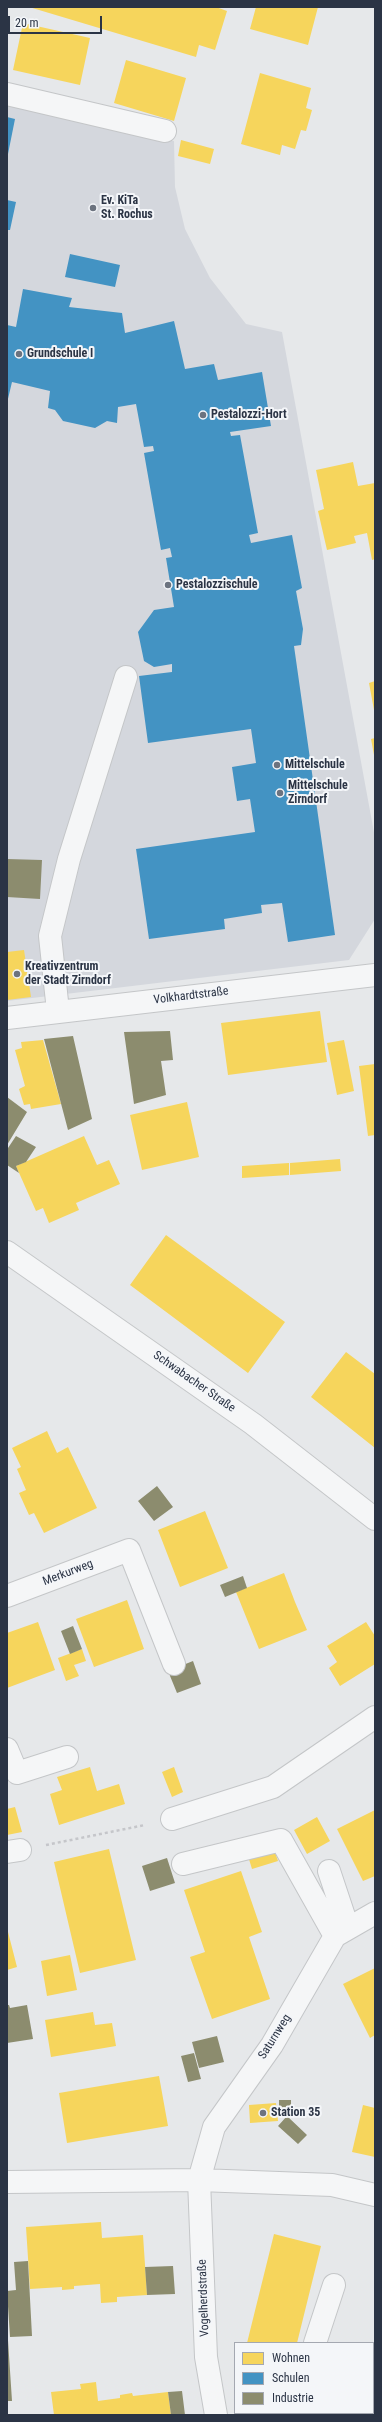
<!DOCTYPE html>
<html>
<head>
<meta charset="utf-8">
<style>
	body { margin:0 }
	#map { position:relative; width:382px; height:2422px; overflow:hidden; background:#e6e8ea; font-family:"Roboto Condensed",sans-serif }
	canvas { display:block }
	.frame { position:absolute; inset:0; border:8px solid #2b3445; pointer-events:none }
	.legend { position:absolute; left:234px; top:2342px; width:140px; height:72px; box-sizing:border-box; background:#f4f6f9; border:1px solid #a4a8b1; margin:0; padding:5px 7px; list-style:none; font-size:12px; color:#2b3445 }
	.legend li { display:flex; align-items:center; gap:8px; height:20px }
	.legend b { width:20px; border:1px solid #a4a8b1 }
	.scale { position:absolute; left:8px; top:16px; width:94px; height:18px; box-sizing:border-box; border:2px solid #2b3445; border-top:0; padding-left:5px; font-size:12px; line-height:14px; white-space:nowrap; color:#2b3445; -webkit-text-stroke:3px #f4f6f9; paint-order:stroke }
</style>
</head>
<body>
<div id="map">
<canvas width="382" height="2422"></canvas>
<div class="frame"></div>
<ul class="legend">
<li><b style="height:11px;background:#f6d55c"></b>Wohnen</li>
<li><b style="height:11px;background:#4393c3"></b>Schulen</li>
<li><b style="height:11px;background:#8c8c6e"></b>Industrie</li>
</ul>
<div class="scale">20 m</div>
</div>
<script>
const ctx = document.querySelector('canvas').getContext('2d');
ctx.lineJoin = 'round';
function fill(path, color) {
  ctx.fillStyle = color;
  ctx.fill(path, 'evenodd');
}
function trace(path, color, width, dash) {
  ctx.strokeStyle = color;
  ctx.lineWidth = width;
  ctx.lineCap = dash ? 'butt' : 'round';
  ctx.setLineDash(dash || []);
  ctx.stroke(path);
}
function label(font, color, halo, rows, align = 'center') {
  ctx.font = font + ' "Roboto Condensed",sans-serif';
  ctx.lineWidth = 4;
  ctx.setLineDash([]);
  ctx.textBaseline = 'middle';
  ctx.strokeStyle = halo;
  ctx.fillStyle = color;
  for (const [text, x, y, turn = 0] of rows) {
    ctx.save();
    ctx.translate(x, y);
    ctx.rotate((+turn || 0) * Math.PI / 180);
    ctx.textAlign = isNaN(turn) ? turn : align;
    if (halo) ctx.strokeText(text, 0, 0);
    ctx.fillText(text, 0, 0);
    ctx.restore();
  }
}
const built = new Path2D(`
	M 7,105 L 174,141 L 175,187 L 185,229 L 210,278 L 246,324 L 282,332 L 375,838 L 375,919 L 349,960 L 7,1001 Z`);
const homes = new Path2D(`
	M 29,7 L 216,7 L 227,11 L 215,50 L 199,45 L 196,57 Z
	M 256,7 L 318,7 L 308,45 L 250,29 Z
	M 23,23 L 90,38 L 80,85 L 13,70 Z
	M 126,60 L 186,78 L 174,121 L 114,103 Z
	M 260,73 L 311,88 L 306,108 L 312,110 L 306,131 L 301,130 L 295,149 L 282,145 L 280,155 L 241,144 Z
	M 181,140 L 214,149 L 210,164 L 178,156 Z
	M 353,462 L 358,486 L 375,483 L 375,559 L 372,560 L 367,533 L 354,536 L 356,543 L 327,550 L 318,511 L 324,509 L 316,470 Z
	M 375,681 L 375,710 L 374,710 L 369,683 Z
	M 375,738 L 375,755 L 374,755 L 371,739 Z
	M 24,950 L 31,997 L 7,1000 L 7,952 Z
	M 320,1011 L 327,1062 L 228,1075 L 221,1023 Z
	M 43,1040 L 61,1104 L 31,1109 L 30,1104 L 24,1105 L 19,1089 L 25,1086 L 15,1050 L 22,1048 L 21,1042 Z
	M 344,1040 L 354,1091 L 337,1095 L 327,1043 Z
	M 375,1064 L 375,1135 L 368,1136 L 359,1066 Z
	M 187,1102 L 199,1157 L 142,1170 L 130,1115 Z
	M 84,1136 L 97,1165 L 109,1160 L 120,1184 L 76,1203 L 79,1210 L 49,1223 L 43,1208 L 36,1211 L 16,1166 Z
	M 340,1159 L 341,1171 L 290,1175 L 290,1163 Z
	M 289,1163 L 289,1175 L 242,1178 L 242,1166 Z
	M 166,1235 L 285,1322 L 248,1373 L 130,1285 Z
	M 346,1352 L 375,1374 L 375,1448 L 311,1397 Z
	M 47,1431 L 57,1453 L 68,1447 L 97,1508 L 44,1533 L 34,1513 L 29,1515 L 19,1493 L 26,1490 L 17,1469 L 21,1467 L 12,1448 Z
	M 205,1511 L 228,1568 L 180,1587 L 158,1530 Z
	M 284,1573 L 295,1602 L 280,1608 L 295,1602 L 307,1630 L 259,1649 L 236,1592 Z
	M 127,1600 L 144,1649 L 94,1667 L 76,1619 Z
	M 38,1622 L 55,1670 L 7,1688 L 7,1633 Z
	M 366,1622 L 375,1636 L 375,1664 L 340,1686 L 329,1668 L 337,1662 L 327,1646 Z
	M 82,1649 L 86,1661 L 74,1665 L 79,1676 L 66,1681 L 58,1658 Z
	M 90,1767 L 97,1791 L 119,1784 L 125,1804 L 59,1825 L 50,1794 L 62,1790 L 57,1777 Z
	M 174,1767 L 183,1792 L 172,1797 L 162,1772 Z
	M 15,1807 L 22,1832 L 7,1835 L 7,1809 Z
	M 375,1810 L 375,1876 L 363,1881 L 337,1829 Z
	M 317,1817 L 330,1841 L 307,1854 L 294,1830 Z
	M 109,1849 L 136,1960 L 80,1973 L 54,1862 Z
	M 274,1849 L 278,1861 L 252,1869 L 248,1856 Z
	M 241,1871 L 262,1932 L 249,1937 L 270,1999 L 212,2019 L 190,1957 L 205,1952 L 184,1890 Z
	M 7,1928 L 17,1967 L 7,1970 Z
	M 70,1955 L 77,1990 L 47,1996 L 41,1961 Z
	M 375,1968 L 375,2035 L 370,2038 L 343,1984 Z
	M 93,2012 L 95,2025 L 112,2023 L 116,2046 L 51,2057 L 45,2020 Z
	M 159,2076 L 168,2126 L 67,2143 L 59,2093 Z
	M 276,2103 L 278,2121 L 250,2123 L 249,2105 Z
	M 363,2105 L 375,2108 L 375,2157 L 352,2152 Z
	M 101,2222 L 102,2238 L 143,2235 L 147,2295 L 117,2297 L 117,2302 L 101,2303 L 100,2284 L 74,2286 L 74,2289 L 62,2290 L 62,2287 L 30,2289 L 26,2227 Z
	M 274,2234 L 321,2246 L 297,2343 L 247,2343 Z
	M 96,2382 L 98,2401 L 120,2398 L 120,2395 L 132,2393 L 133,2396 L 168,2392 L 171,2415 L 54,2415 L 51,2392 L 81,2389 L 80,2384 Z
	M 278,2413 L 296,2413 L 297,2415 L 271,2415 Z`);
const schools = new Path2D(`
	M 7,117 L 15,119 L 8,154 L 7,154 Z
	M 7,200 L 16,202 L 10,230 L 7,230 Z
	M 70,254 L 120,265 L 115,287 L 65,277 Z
	M 23,289 L 72,298 L 69,307 L 122,313 L 125,333 L 174,321 L 185,369 L 214,364 L 218,380 L 262,372 L 271,426 L 230,432 L 231,436 L 240,435 L 258,533 L 249,535 L 251,543 L 292,535 L 302,588 L 296,591 L 303,629 L 301,645 L 294,646 L 335,935 L 288,942 L 282,903 L 261,905 L 262,913 L 224,919 L 225,929 L 149,939 L 136,849 L 255,832 L 250,799 L 237,801 L 232,767 L 256,763 L 251,729 L 148,743 L 139,676 L 172,672 L 172,664 L 154,667 L 144,661 L 138,632 L 154,610 L 174,607 L 166,558 L 172,557 L 170,548 L 161,550 L 144,453 L 154,451 L 153,446 L 144,447 L 136,404 L 118,407 L 117,423 L 107,421 L 95,428 L 63,421 L 55,410 L 48,408 L 50,391 L 12,382 L 7,403 L 7,325 L 16,327 Z`);
const industry = new Path2D(`
	M 7,859 L 42,860 L 40,899 L 7,897 Z
	M 170,1031 L 173,1060 L 161,1061 L 166,1095 L 134,1104 L 124,1032 Z
	M 73,1036 L 92,1119 L 68,1130 L 44,1039 Z
	M 7,1097 L 27,1112 L 7,1145 Z
	M 16,1136 L 36,1147 L 26,1162 L 16,1166 L 19,1173 L 7,1165 L 7,1146 L 8,1148 Z
	M 157,1486 L 173,1507 L 154,1521 L 138,1501 Z
	M 243,1576 L 247,1588 L 225,1597 L 220,1585 Z
	M 73,1626 L 82,1649 L 70,1654 L 61,1631 Z
	M 193,1661 L 201,1684 L 177,1693 L 168,1671 Z
	M 167,1858 L 175,1883 L 150,1891 L 142,1866 Z
	M 7,2005 L 9,2005 L 10,2008 L 27,2005 L 33,2039 L 7,2043 Z
	M 217,2036 L 224,2062 L 199,2068 L 192,2042 Z
	M 194,2053 L 201,2079 L 188,2082 L 181,2056 Z
	M 279,2100 L 291,2100 L 291,2112 L 279,2113 Z
	M 287,2116 L 307,2135 L 298,2144 L 278,2126 Z
	M 28,2261 L 32,2336 L 10,2337 L 7,2291 L 16,2290 L 14,2262 Z
	M 173,2266 L 175,2294 L 147,2295 L 145,2267 Z
	M 7,2325 L 12,2401 L 7,2401 Z
	M 182,2391 L 185,2415 L 171,2415 L 168,2392 Z`);
const path = new Path2D(`
	M 46,1845 L 145,1825`);
const minor = new Path2D(`
	M 7,94 L 165,131
	M 58,1011 L 50,936 L 69,859 L 126,677
	M 7,1018 L 375,975
	M 7,1252 L 253,1424 L 375,1519
	M 7,1596 L 129,1550 L 174,1664
	M 7,1749 L 17,1773 L 67,1757
	M 172,1819 L 273,1787 L 375,1717
	M 7,1852 L 20,1850
	M 183,1864 L 281,1840 L 335,1936
	M 329,1871 L 348,1928
	M 7,2182 L 199,2180 L 332,2185 L 375,2195
	M 315,2343 L 334,2285
	M 317,2413 L 317,2415
	M 216,2415 L 206,2357 L 199,2180 L 214,2127 L 272,2045 L 335,1936 L 375,1913`);
const markers = [
	[93,208,4,"#6c737f"],
	[19,354,4,"#6c737f"],
	[203,415,4,"#6c737f"],
	[168,585,4,"#6c737f"],
	[277,765,4,"#6c737f"],
	[280,793,4,"#6c737f"],
	[17,974,4,"#6c737f"],
	[263,2113,4,"#6c737f"]
];
const poiNames = [
	["Ev. KiTa",101,201],
	["St. Rochus",101,215],
	["Grundschule I",27,354],
	["Pestalozzi-Hort",211,415],
	["Pestalozzischule",176,585],
	["Mittelschule",285,765],
	["Mittelschule",288,786],
	["Zirndorf",288,800],
	["Kreativzentrum",25,967],
	["der Stadt Zirndorf",25,981],
	["Station 35",271,2113]
];
const streetNames = [
	["Volkhardtstraße",191,996,-7],
	["Schwabacher Straße",194,1382,35],
	["Merkurweg",68,1573,-21],
	["Saturnweg",275,2037,-58],
	["Vogelherdstraße",204,2298,-92]
];
fill(built, '#d4d7dd');
fill(homes, '#f6d55c');
fill(schools, '#4393c3');
fill(industry, '#8c8c6e');
trace(minor, '#c4c6c8', 24);
trace(path, '#c5c6ca', 2.5, [3, 3]);
trace(minor, '#f5f6f7', 22);
for (const [x, y, r, color] of markers) {
  const dot = new Path2D();
  dot.arc(x, y, r, 0, 2 * Math.PI);
  ctx.fillStyle = color;
  ctx.fill(dot);
  trace(dot, '#f4f6f9', 1.5);
}
label('bold 12px', '#2b3445', '#f4f6f9', poiNames, 'left');
label('12px', '#2b3445', '#f4f6f9', streetNames);
</script>
</body>
</html>
